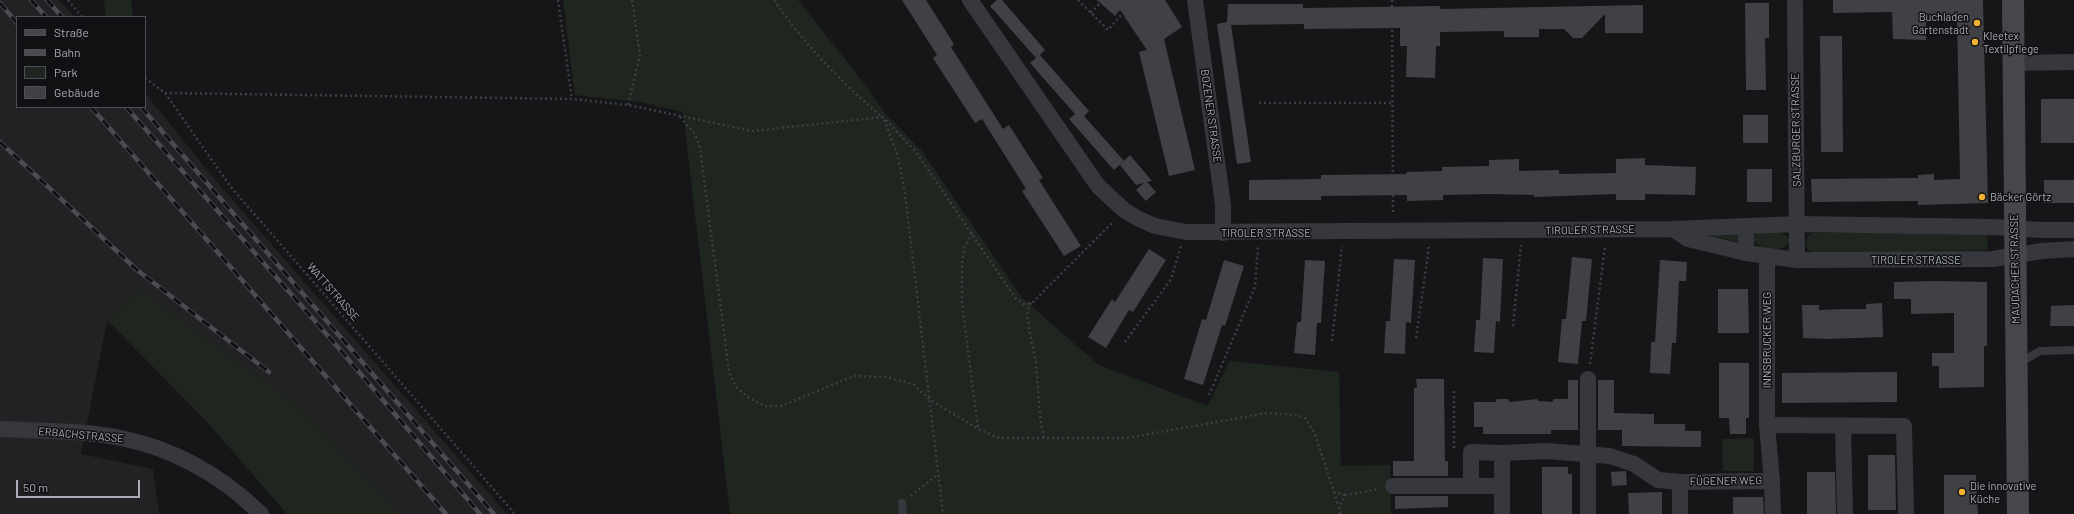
<!DOCTYPE html>
<html>
<head>
<meta charset="utf-8">
<style>
	body { margin:0 }
	#map { position:relative; width:2074px; height:514px; overflow:hidden; background:#161618; font-family:Barlow,sans-serif }
	canvas { display:block }
	.legend { position:absolute; left:16px; top:16px; width:130px; height:92px; box-sizing:border-box; background:#111113; border:1px solid #4d4f55; margin:0; padding:5px 7px; list-style:none; font-size:12px; color:#a8adb8 }
	.legend li { display:flex; align-items:center; gap:8px; height:20px }
	.legend b { width:20px; border:1px solid #4d4f55 }
	.scale { position:absolute; left:16px; top:480px; width:124px; height:18px; box-sizing:border-box; border:2px solid #a8adb8; border-top:0; padding-left:5px; font-size:12px; line-height:14px; white-space:nowrap; color:#a8adb8; -webkit-text-stroke:3px #111113; paint-order:stroke }
</style>
</head>
<body>
<div id="map">
<canvas width="2074" height="514"></canvas>
<ul class="legend">
<li><b style="height:5px;background:#45474d"></b>Straße</li>
<li><b style="height:5px;background:#4a4c52"></b>Bahn</li>
<li><b style="height:11px;background:#1e261f"></b>Park</li>
<li><b style="height:11px;background:#404145"></b>Gebäude</li>
</ul>
<div class="scale">50 m</div>
</div>
<script>
const ctx = document.querySelector('canvas').getContext('2d');
ctx.lineJoin = 'round';
function fill(path, color) {
  ctx.fillStyle = color;
  ctx.fill(path, 'evenodd');
}
function trace(path, color, width, dash) {
  ctx.strokeStyle = color;
  ctx.lineWidth = width;
  ctx.lineCap = dash ? 'butt' : 'round';
  ctx.setLineDash(dash || []);
  ctx.stroke(path);
}
function label(font, color, halo, rows, align = 'center') {
  ctx.font = font + ' Barlow,sans-serif';
  ctx.lineWidth = 3;
  ctx.setLineDash([]);
  ctx.textBaseline = 'middle';
  ctx.strokeStyle = halo;
  ctx.fillStyle = color;
  for (const [text, x, y, turn = 0] of rows) {
    ctx.save();
    ctx.translate(x, y);
    ctx.rotate((+turn || 0) * Math.PI / 180);
    ctx.textAlign = isNaN(turn) ? turn : align;
    if (halo) ctx.strokeText(text, 0, 0);
    ctx.fillText(text, 0, 0);
    ctx.restore();
  }
}
const built = new Path2D(`
	M 0,0 L 59,0 L 75,17 L 17,17 L 17,107 L 145,107 L 145,93 L 217,182 L 507,514 L 396,514 L 140,290 L 107,321 L 81,454 L 153,469 L 159,514 L 0,514 Z`);
const green = new Path2D(`
	M 104,0 L 131,0 L 133,17 L 106,17 Z
	M 563,0 L 798,0 L 867,87 L 884,112 L 921,150 L 1023,299 L 1099,365 L 1208,406 L 1229,361 L 1339,372 L 1341,466 L 1390,465 L 1391,514 L 730,514 L 683,112 L 640,102 L 575,95 Z
	M 1739,233 L 1739,242 L 1710,236 L 1710,234 Z
	M 1758,233 L 1781,233 L 1787,236 L 1789,242 C 1783,254 1758,250 1753,240 L 1754,236 Z
	M 1813,233 L 1987,233 L 1988,250 L 1814,252 L 1808,250 L 1805,243 L 1807,237 Z
	M 140,290 L 293,402 L 380,491 L 399,514 L 287,514 L 208,423 L 107,320 Z
	M 1754,438 L 1754,471 L 1723,471 L 1722,439 Z`);
const building = new Path2D(`
	M 902,0 L 926,0 L 954,44 L 951,47 L 1003,129 L 1009,125 L 1043,178 L 1039,180 L 1081,246 L 1064,256 L 1022,191 L 1026,189 L 982,119 L 975,123 L 933,58 L 937,55 Z
	M 997,0 L 1002,0 L 1045,50 L 1040,55 L 1089,111 L 1084,116 L 1124,161 L 1114,170 L 1069,119 L 1075,114 L 1030,63 L 1036,58 L 990,6 Z
	M 1097,0 L 1165,0 L 1182,27 L 1164,39 L 1195,170 L 1169,176 L 1139,52 L 1147,50 L 1120,10 L 1115,16 Z
	M 1833,0 L 1983,0 L 1988,203 L 1918,205 L 1918,201 L 1812,202 L 1811,179 L 1918,178 L 1918,175 L 1934,174 L 1934,180 L 1960,179 L 1957,15 L 1926,15 L 1926,40 L 1893,39 L 1892,12 L 1833,13 Z
	M 1745,3 L 1769,3 L 1769,38 L 1765,38 L 1766,90 L 1746,90 Z
	M 1228,4 L 1303,4 L 1303,8 L 1440,6 L 1440,9 L 1643,5 L 1643,33 L 1605,33 L 1605,14 L 1582,38 L 1573,38 L 1564,29 L 1539,29 L 1539,37 L 1504,37 L 1504,31 L 1440,32 L 1440,46 L 1436,46 L 1435,78 L 1406,77 L 1407,46 L 1400,46 L 1400,28 L 1304,29 L 1304,24 L 1231,25 L 1251,162 L 1237,164 L 1217,24 L 1227,22 Z
	M 1820,36 L 1842,36 L 1843,152 L 1821,152 Z
	M 2041,99 L 2074,99 L 2074,143 L 2041,143 Z
	M 1743,115 L 1768,115 L 1768,143 L 1743,143 Z
	M 1130,155 L 1152,181 L 1147,182 L 1156,192 L 1146,201 L 1136,190 L 1144,183 L 1136,185 L 1120,165 Z
	M 1645,158 L 1645,165 L 1696,167 L 1695,195 L 1645,194 L 1645,200 L 1616,200 L 1616,194 L 1534,197 L 1534,195 L 1489,194 L 1443,195 L 1443,200 L 1407,201 L 1407,195 L 1321,196 L 1321,200 L 1249,200 L 1249,180 L 1321,179 L 1321,175 L 1407,174 L 1406,172 L 1442,171 L 1442,167 L 1489,166 L 1489,160 L 1519,159 L 1519,171 L 1559,170 L 1559,174 L 1616,173 L 1616,159 Z
	M 1747,169 L 1772,169 L 1772,202 L 1747,202 Z
	M 2044,180 L 2074,180 L 2074,203 L 2044,203 Z
	M 1149,249 L 1166,260 L 1133,312 L 1129,310 L 1106,348 L 1088,337 L 1112,299 L 1115,302 Z
	M 1572,257 L 1592,259 L 1586,321 L 1582,321 L 1578,364 L 1558,362 L 1562,319 L 1566,319 Z
	M 1483,258 L 1503,259 L 1500,322 L 1496,321 L 1494,353 L 1474,352 L 1476,320 L 1480,320 Z
	M 1394,259 L 1415,260 L 1411,323 L 1406,322 L 1405,354 L 1384,353 L 1386,321 L 1390,321 Z
	M 1224,260 L 1244,266 L 1225,326 L 1222,325 L 1203,385 L 1184,379 L 1202,319 L 1206,320 Z
	M 1305,260 L 1325,261 L 1321,323 L 1317,323 L 1315,355 L 1294,353 L 1297,322 L 1301,322 Z
	M 1660,260 L 1687,262 L 1686,281 L 1679,281 L 1676,343 L 1672,343 L 1670,374 L 1650,373 L 1651,342 L 1655,342 Z
	M 1934,281 L 1987,282 L 1987,346 L 1984,346 L 1984,387 L 1939,388 L 1939,366 L 1932,366 L 1932,353 L 1954,353 L 1954,313 L 1911,314 L 1911,299 L 1894,299 L 1894,282 Z
	M 1718,289 L 1748,289 L 1749,333 L 1718,333 Z
	M 1882,303 L 1883,337 L 1827,339 L 1803,338 L 1802,305 L 1819,305 L 1819,310 L 1842,309 L 1866,309 L 1866,304 Z
	M 2074,305 L 2074,326 L 2050,326 L 2051,306 Z
	M 1719,363 L 1749,363 L 1749,418 L 1746,418 L 1746,434 L 1730,434 L 1729,418 L 1719,418 Z
	M 1897,372 L 1897,402 L 1782,403 L 1782,373 Z
	M 1416,379 L 1444,379 L 1445,461 L 1448,461 L 1448,476 L 1393,476 L 1393,461 L 1414,461 L 1414,388 L 1417,388 Z
	M 1568,380 L 1578,380 L 1578,430 L 1551,430 L 1551,434 L 1483,434 L 1483,427 L 1474,427 L 1474,402 L 1495,402 L 1497,399 L 1508,399 L 1510,402 L 1537,399 L 1538,401 L 1552,402 L 1554,399 L 1568,399 Z
	M 1598,380 L 1614,380 L 1614,413 L 1654,414 L 1654,424 L 1685,424 L 1685,431 L 1701,431 L 1701,447 L 1622,446 L 1622,430 L 1598,430 Z
	M 1868,455 L 1895,455 L 1896,510 L 1868,510 Z
	M 1542,467 L 1568,467 L 1568,474 L 1572,474 L 1572,514 L 1542,514 Z
	M 1626,471 L 1627,485 L 1612,486 L 1611,472 Z
	M 1807,472 L 1835,472 L 1836,514 L 1807,514 Z
	M 1944,475 L 1976,475 L 1978,514 L 1944,514 Z
	M 1662,492 L 1662,514 L 1629,514 L 1628,493 Z
	M 1395,496 L 1448,496 L 1448,507 L 1395,509 Z
	M 1733,497 L 1763,497 L 1764,514 L 1733,514 Z`);
const path = new Path2D(`
	M 68,0 L 82,17
	M 558,0 L 572,99
	M 774,0 C 804,44 842,83 882,117
	M 1078,0 L 1108,30 L 1134,0
	M 1392,0 L 1393,215
	M 1091,13 L 1100,3
	M 145,78 L 165,93 L 230,186 L 515,514
	M 165,93 L 572,99 L 628,105 L 752,131 L 883,117 L 898,156 L 905,194 L 943,514
	M 1259,103 L 1393,103
	M 628,105 L 640,55 L 632,0
	M 680,117 L 695,134 L 700,148 L 729,372 L 736,387 L 749,398 L 765,406 L 781,406 L 854,376 L 886,377 L 913,384 L 929,399 L 978,429
	M 886,120 L 916,152 L 1016,299 L 1023,304 L 1032,303 L 1114,221
	M 972,233 L 964,248 L 962,264 L 962,303 L 978,429 L 999,438 L 1127,438 L 1266,413 L 1295,415 L 1305,418 L 1314,432 L 1334,492 L 1346,495
	M 1031,303 L 1027,311 C 1028,330 1034,348 1036,367 C 1039,391 1038,414 1044,438
	M 1513,326 L 1521,245
	M 1416,338 L 1429,246
	M 1332,341 L 1342,246
	M 1125,342 L 1171,279 L 1181,246
	M 1590,364 L 1605,246
	M 1454,391 L 1454,450
	M 1209,395 L 1255,287 L 1258,247
	M 1334,492 L 1338,506
	M 911,496 L 938,474
	M 1340,514 L 1339,506 L 1346,495 L 1379,489`);
const service = new Path2D(`
	M 2019,363 L 2040,351 L 2074,350
	M 902,503 L 903,514`);
const minor = new Path2D(`
	M 970,0 L 1098,186 L 1124,210 L 1139,219 L 1155,226 L 1186,232 L 1673,229 L 1797,224 L 1992,227 L 2042,230 L 2074,230
	M 1195,0 L 1223,205 L 1223,233
	M 1795,0 L 1797,260
	M 2014,63 L 2074,62
	M 1673,229 L 1688,239 L 1746,253 L 1797,260 L 1993,259 L 2042,251 L 2074,249
	M 1746,253 L 1746,226
	M 1767,256 L 1767,425 L 1772,481 L 1773,514
	M 1767,425 L 1904,426 L 1906,514
	M 1843,426 L 1845,514
	M 0,429 C 40,431 82,430 121,438 C 175,449 222,476 261,514
	M 1393,486 L 1471,486
	M 1502,486 L 1471,486 L 1471,452 L 1502,453
	M 1502,514 L 1502,453 L 1546,451 L 1610,456 L 1634,464 L 1658,480 L 1680,482 L 1772,481
	M 1588,514 L 1588,379
	M 1680,514 L 1680,482`);
const secondary = new Path2D(`
	M 2013,0 L 2018,514`);
const rail = new Path2D(`
	M 31,0 L 46,17
	M 47,0 L 62,17
	M 0,3 L 17,23
	M 91,107 L 446,514
	M 126,107 L 336,345 L 480,514
	M 141,107 L 494,514
	M 0,142 L 137,270 L 269,372`);
const markers = [
	[1977,23,4,"#f2b134"],
	[1975,42,4,"#f2b134"],
	[1982,197,4,"#f2b134"],
	[1962,492,4,"#f2b134"]
];
const poiNames = [
	["Buchladen",1969,17,"right"],
	["Gartenstadt",1969,30,"right"],
	["Kleetex",1983,36],
	["Textilpflege",1983,49],
	["Bäcker Görtz",1990,197],
	["Die innovative",1970,486],
	["Küche",1970,499]
];
const streetNames = [
	["BOZENER STRASSE",1211,116,82],
	["SALZBURGER STRASSE",1796,130,-91],
	["TIROLER STRASSE",1590,230,-1],
	["TIROLER STRASSE",1266,233],
	["TIROLER STRASSE",1916,260],
	["MAUDACHER STRASSE",2015,269,-91],
	["WATTSTRASSE",333,292,49],
	["INNSBRUCKER WEG",1767,340,-90],
	["ERBACHSTRASSE",81,435,5],
	["FÜGENER WEG",1726,481,-1]
];
fill(built, '#222225');
fill(green, '#1e261f');
fill(building, '#404145');
trace(path, '#3d3f44', 2.5, [2, 3]);
trace(service, '#37383d', 8);
trace(minor, '#37383d', 16);
trace(secondary, '#45474d', 22);
trace(rail, '#4a4c52', 4.5);
trace(rail, '#111113', 3, [9]);
for (const [x, y, r, color] of markers) {
  const dot = new Path2D();
  dot.arc(x, y, r, 0, 2 * Math.PI);
  ctx.fillStyle = color;
  ctx.fill(dot);
  trace(dot, '#111113', 1.5);
}
label('11px', '#a8adb8', '#111113', poiNames, 'left');
label('11px', '#a8adb8', '#111113', streetNames);
</script>
</body>
</html>
